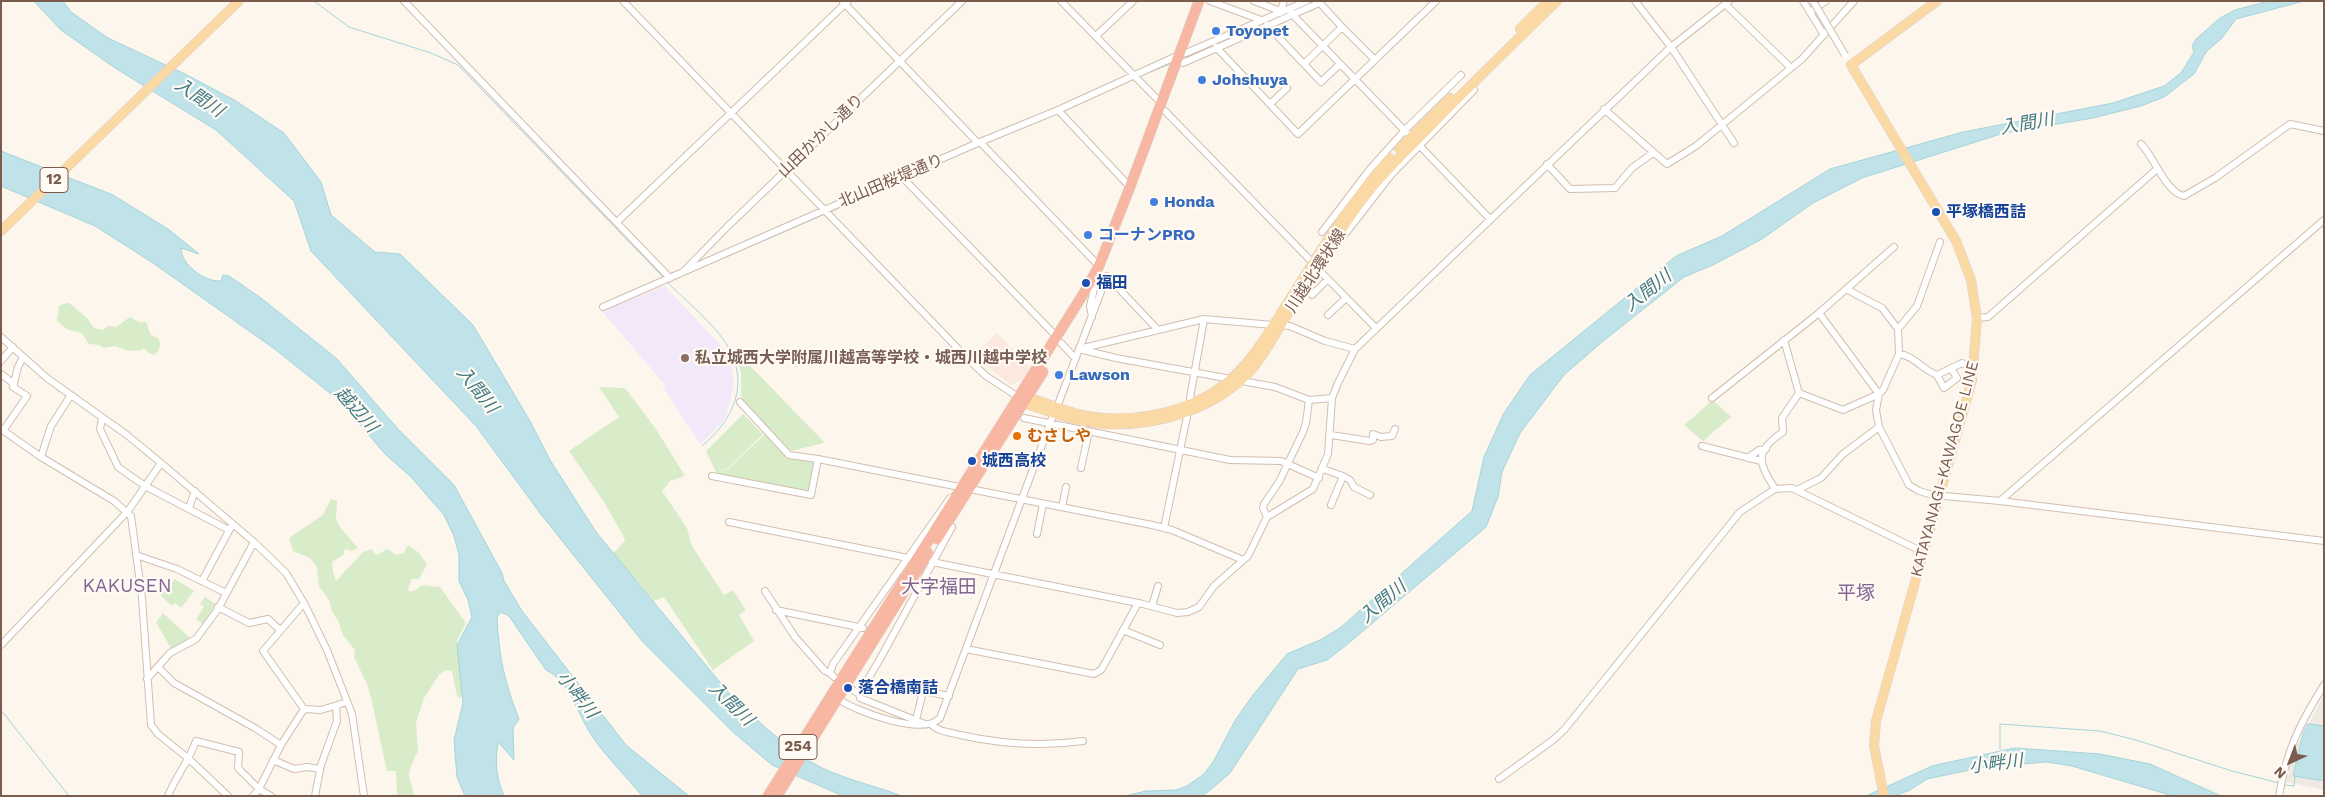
<!DOCTYPE html>
<html>
<head>
<meta charset="utf-8">
<style>
	body { margin:0 }
	#map { position:relative; width:2325px; height:797px; overflow:hidden; background:#fdf6ec; font-family:"Work Sans",sans-serif }
	canvas { display:block }
	.frame { position:absolute; inset:0; border:2px solid #7a5c4d; pointer-events:none }
	.north { position:absolute; left:2265px; top:737px; width:50px; height:50px; -webkit-text-stroke:4px #fffaf3; paint-order:stroke; rotate:223deg; font-size:14px; font-weight:700; line-height:20px; text-align:center; color:#7a5c4d }
	.north::after { content:''; display:block; margin:auto; width:18px; height:22px; background:#7a5c4d; clip-path:polygon(50% 0,100% 100%,50% 72%,0 100%) }
</style>
</head>
<body>
<div id="map">
<canvas width="2325" height="797"></canvas>
<div class="frame"></div>
<div class="north">N</div>
</div>
<script>
const ctx = document.querySelector('canvas').getContext('2d');
ctx.lineJoin = 'round';
function fill(path, color) {
  ctx.fillStyle = color;
  ctx.fill(path, 'evenodd');
}
function trace(path, color, width, dash) {
  ctx.strokeStyle = color;
  ctx.lineWidth = width;
  ctx.lineCap = dash ? 'butt' : 'round';
  ctx.setLineDash(dash || []);
  ctx.stroke(path);
}
function label(font, color, halo, rows, align = 'center') {
  ctx.font = font + ' "Work Sans","Noto Sans JP",sans-serif';
  ctx.lineWidth = 4.5;
  ctx.setLineDash([]);
  ctx.textBaseline = 'middle';
  ctx.strokeStyle = halo;
  ctx.fillStyle = color;
  for (const [text, x, y, turn = 0] of rows) {
    ctx.save();
    ctx.translate(x, y);
    ctx.rotate((+turn || 0) * Math.PI / 180);
    ctx.textAlign = isNaN(turn) ? turn : align;
    if (halo) ctx.strokeText(text, 0, 0);
    ctx.fillText(text, 0, 0);
    ctx.restore();
  }
}
const commercial = new Path2D(`
	M 997,333 L 1030,367 L 1022,380 L 1011,385 L 974,356 Z`);
const industrial = new Path2D(`
	M 2324,695 L 2324,790 L 2286,782 L 2291,757 Z`);
const education = new Path2D(`
	M 665,286 L 725,350 L 732,366 L 734,383 L 727,414 L 719,426 L 700,444 L 663,387 L 665,385 L 602,311 Z`);
const green = new Path2D(`
	M 66,303 L 69,303 L 86,317 L 94,328 L 102,330 L 109,326 L 116,327 L 130,317 L 139,322 L 146,322 L 151,335 L 159,339 C 161,346 160,350 154,355 L 149,353 L 144,348 L 142,350 L 129,351 L 115,346 L 103,348 L 100,345 L 89,344 L 82,333 L 68,330 L 57,321 L 59,306 Z
	M 735,350 L 824,442 L 824,443 L 791,451 L 744,403 L 741,396 L 741,372 Z
	M 599,387 L 625,388 L 656,429 L 685,476 L 670,481 L 662,491 L 687,528 L 691,544 L 697,554 L 724,595 L 733,590 L 746,610 L 739,615 L 754,641 L 713,670 L 664,597 L 654,601 L 613,553 L 624,542 L 625,539 L 604,502 L 569,451 L 619,417 Z
	M 1713,400 L 1731,417 L 1703,441 L 1684,425 Z
	M 743,414 L 763,434 L 728,468 L 716,472 L 706,451 Z
	M 765,434 L 788,459 L 792,457 L 814,462 L 810,492 L 717,475 L 716,472 L 728,469 Z
	M 331,499 L 337,501 C 337,507 336,512 336,518 C 336,524 353,542 358,548 L 352,551 L 345,549 L 343,555 L 332,562 L 333,572 L 336,581 L 363,552 L 371,549 L 376,555 L 388,549 L 396,555 L 404,553 L 408,545 L 418,552 L 427,564 L 419,579 L 412,579 L 408,588 L 409,592 L 416,590 L 422,585 L 440,587 L 466,623 L 457,640 L 466,693 L 459,698 L 457,696 L 452,671 L 445,670 L 439,675 L 424,698 L 416,722 L 418,751 L 410,768 L 409,775 L 414,795 L 397,796 L 396,771 L 387,771 L 386,767 L 372,702 L 367,684 L 354,657 L 355,650 L 343,635 L 338,620 L 332,612 L 329,600 L 319,586 L 317,567 L 310,558 L 293,551 L 289,538 L 323,515 Z
	M 175,579 L 194,591 L 181,608 L 175,603 L 172,606 L 160,595 Z
	M 205,597 L 216,604 L 203,624 L 196,619 L 204,607 L 200,604 Z
	M 163,613 L 189,637 L 190,639 L 171,649 L 156,622 Z`);
const water = new Path2D(`
	M 34,1 L 63,1 L 71,12 L 108,38 L 185,74 L 236,101 L 284,133 L 321,182 L 331,215 L 375,252 L 400,254 L 473,325 L 530,421 L 550,460 L 596,532 L 728,692 C 753,717 781,743 811,762 C 838,778 873,785 902,796 L 843,796 L 836,793 L 772,765 L 734,733 L 642,641 L 540,513 L 476,426 L 311,251 L 294,201 L 216,130 L 115,68 L 61,30 Z
	M 2270,1 L 2304,1 L 2236,19 L 2222,38 L 2206,52 L 2194,74 L 2164,97 L 2141,106 L 2093,118 L 2004,133 L 1862,178 L 1813,203 L 1762,239 L 1713,265 L 1684,277 L 1602,342 L 1564,375 L 1520,433 L 1502,472 L 1498,497 L 1486,527 L 1344,647 L 1327,660 L 1298,669 L 1230,773 L 1209,791 L 1202,796 L 1125,796 L 1146,791 L 1176,790 L 1187,786 L 1204,774 L 1213,762 L 1236,719 L 1253,695 L 1287,654 L 1322,639 L 1340,628 L 1472,511 L 1484,457 L 1504,413 L 1530,375 L 1676,256 L 1722,236 L 1830,169 L 1963,132 L 2113,103 L 2164,86 L 2181,73 L 2194,52 L 2192,46 L 2196,39 L 2220,18 L 2235,10 Z
	M 1,151 L 113,195 L 168,229 L 199,254 L 181,248 C 181,265 205,282 221,281 L 223,275 L 229,276 L 261,298 L 336,358 L 398,429 L 454,485 L 502,573 L 504,581 L 522,611 L 626,745 L 689,796 L 642,796 C 626,776 606,757 592,736 C 577,714 571,682 546,670 L 509,616 L 501,612 L 497,617 C 499,657 504,681 519,719 L 513,728 L 514,760 L 498,742 C 495,761 496,778 504,796 L 465,796 L 457,777 L 454,740 L 463,703 L 457,645 L 472,617 L 468,600 L 459,581 L 459,555 L 454,536 L 444,515 L 411,477 L 385,454 L 341,402 L 276,350 L 153,263 L 95,226 L 1,186 Z
	M 2308,724 L 2324,726 L 2324,781 L 2293,776 L 2303,733 Z
	M 2015,748 L 2100,754 L 2150,764 L 2221,796 L 2173,796 L 2072,766 L 2047,762 L 1984,767 L 1927,779 L 1910,790 L 1894,796 L 1866,796 L 1932,766 Z`);
const stream = new Path2D(`
	M 314,1 L 349,27 L 431,53 L 458,65 L 663,277
	M 1193,54 L 1234,36
	M 1138,77 L 1170,64
	M 984,144 L 1013,132
	M 907,178 L 981,145
	M 881,189 L 901,180
	M 829,213 L 850,202
	M 677,278 L 825,214
	M 667,282 C 685,300 716,325 728,347 C 750,385 733,420 702,446
	M 1,710 L 69,796
	M 2000,750 L 2000,724 L 2100,731 L 2136,740 L 2232,771 L 2279,783
	M 2285,785 L 2294,786 L 2295,777`);
const minor = new Path2D(`
	M 404,1 L 670,278
	M 623,1 L 968,359 L 986,376 L 1020,398
	M 1061,1 L 1161,103
	M 1210,1 L 1261,20
	M 1254,1 L 1280,11
	M 1635,1 L 1671,47 L 1734,143
	M 1803,1 L 1824,35
	M 843,2 L 978,143
	M 1725,4 L 1791,68
	M 1290,8 L 1292,14 L 1407,133
	M 1810,12 L 1826,1
	M 1280,13 L 1284,1
	M 1267,25 L 1304,64 L 1342,27 L 1318,1
	M 1342,27 L 1375,60
	M 1096,36 L 1133,1
	M 1216,47 L 1298,134 L 1436,1
	M 1186,53 L 1307,1
	M 1183,63 L 1319,3
	M 1304,64 L 1321,82 L 1340,64
	M 1270,104 L 1287,88 L 1284,85
	M 1604,109 L 1667,164 L 1696,146 L 1802,59 L 1854,1
	M 1058,110 L 1130,187
	M 1165,111 L 1313,263
	M 980,142 L 1099,266
	M 1417,143 L 1490,219
	M 2141,144 C 2154,156 2165,192 2184,196 L 2215,178 L 2290,124 L 2324,131
	M 1547,164 L 1570,189 L 1615,188 L 1632,168 L 1653,153
	M 902,177 L 1057,337
	M 617,222 L 848,1
	M 1322,232 L 1370,169 L 1405,130 L 1461,75
	M 1341,232 L 1346,233 L 1391,175 L 1474,90
	M 1940,242 L 1917,306 L 1898,329 L 1899,354 C 1913,355 1923,370 1937,375 L 1962,363 L 1973,369
	M 1317,268 L 1376,328
	M 683,272 L 728,226 L 962,1
	M 1846,289 L 1882,308 L 1898,329
	M 1312,295 L 1328,279
	M 603,307 L 980,142 L 1058,110 L 1179,55
	M 1819,313 L 1879,394 L 1876,410 L 1879,427 L 1909,485 L 1919,491 L 1933,495 L 2000,501 L 2324,541
	M 1328,315 L 1346,298
	M 1092,317 L 1090,306 L 1094,289
	M 1977,318 L 1988,317 L 2157,169
	M 1281,325 L 1290,326 L 1325,341 L 1355,349
	M 1,337 L 47,378 L 127,435 L 161,463 L 254,542 L 286,573 L 304,603 L 327,650 L 352,714 L 364,796
	M 1784,340 L 1799,393 L 1843,410 L 1879,394 L 1883,390 L 1899,354
	M 1061,343 L 1075,358
	M 1079,349 L 1116,358 L 1275,387 L 1309,400 L 1332,398
	M 1079,349 L 1204,319 L 1273,325
	M 1,361 L 13,347
	M 1,374 L 14,384
	M 1937,375 L 1944,388 L 1957,378 L 1951,368
	M 1712,398 L 1819,313 L 1894,247
	M 740,402 L 789,455 L 818,459 L 1152,525 L 1172,530 L 1243,560
	M 1193,402 L 1190,398 L 1204,319
	M 1057,407 L 1107,276 L 1157,329
	M 1024,418 L 1230,460 L 1281,461 L 1319,478
	M 102,419 L 100,429 L 118,467 L 145,486 L 229,530
	M 1,429 L 41,457 L 114,501 L 131,516 L 142,598 L 151,725 L 158,734 L 189,759 L 228,796
	M 3,431 L 27,396 L 13,387 L 18,367 L 23,357
	M 1331,435 L 1370,441 L 1373,440 L 1373,434 L 1381,437 L 1392,436 L 1395,429
	M 1702,446 L 1761,461
	M 41,457 L 51,426 L 71,395
	M 1748,458 L 1759,450 L 1766,449
	M 1081,468 L 1089,431
	M 1323,469 L 1343,476 L 1331,505
	M 712,476 L 811,495 L 818,459
	M 1343,476 L 1350,480 L 1354,487 L 1370,495
	M 1775,489 C 1759,463 1753,452 1783,432 L 1782,418 L 1799,393
	M 1797,490 L 1821,478 L 1843,454 L 1879,427
	M 2000,501 L 2324,220
	M 1062,507 L 1066,487
	M 189,508 L 195,491
	M 1267,517 L 1263,508 L 1264,504 L 1279,482 L 1303,432 L 1306,423 L 1309,400
	M 729,522 L 908,558
	M 1164,528 L 1188,412
	M 1037,534 L 1043,504
	M 136,555 L 177,569 L 226,593
	M 932,562 L 1143,604 L 1177,613 L 1188,612 L 1199,607 L 1214,586 L 1248,556 L 1267,517 L 1313,489 L 1328,454 L 1332,398 L 1338,383 L 1355,349 L 1671,47 L 1729,1
	M 202,581 L 231,527
	M 765,591 L 795,637 L 825,671 L 830,673
	M 1152,606 L 1158,586
	M 218,607 L 249,623 L 268,619 L 280,630
	M 776,610 L 863,628
	M 1123,630 L 1160,645
	M 1,645 L 128,511 L 161,463
	M 966,649 L 1094,674 L 1101,670 L 1104,665 L 1138,603
	M 158,667 L 174,683 L 255,728 L 281,745
	M 834,677 L 830,673 L 833,664 L 950,498
	M 147,679 L 170,653 L 196,639 L 218,609 L 254,542
	M 853,690 L 859,694 L 860,698 L 925,724
	M 859,694 L 880,659 L 952,527 L 947,524
	M 838,699 C 856,711 923,737 940,718 L 1054,413
	M 304,709 L 263,651 L 304,603
	M 916,720 L 923,691 L 949,696
	M 931,724 C 938,732 950,732 960,735 C 1001,744 1041,747 1083,741
	M 273,760 L 294,769 L 307,767 L 320,769
	M 1499,779 L 1553,740 L 1564,730 L 1740,512 L 1775,489 L 1792,488 L 1923,552
	M 168,796 C 176,776 189,761 196,741 L 239,752 L 238,768 L 259,789 L 271,796
	M 253,796 L 259,789 L 281,745 L 304,709 L 321,710 L 347,702
	M 315,796 L 321,765 L 337,721 L 336,707
	M 2279,796 C 2286,751 2300,723 2324,685`);
const major = new Path2D(`
	M 1520,29 L 1548,1
	M 1399,149 L 1450,98
	M 1,231 L 239,1
	M 1028,397 C 1046,403 1064,411 1082,415 C 1126,424 1181,415 1218,389 C 1252,366 1273,325 1295,291 C 1324,245 1353,199 1390,158
	M 1024,403 C 1050,412 1077,422 1105,424 C 1157,427 1217,409 1252,369 C 1266,352 1276,333 1287,315 C 1313,275 1337,233 1366,195 C 1385,171 1407,150 1428,129 C 1470,85 1514,43 1557,1
	M 1884,796 L 1874,746 L 1876,721 L 1972,380 L 1977,318 L 1971,280 L 1956,241 L 1851,65 L 1937,1`);
const highway = new Path2D(`
	M 937,539 L 1043,372
	M 768,796 L 1082,296 L 1099,266 L 1130,187 L 1199,1
	M 777,796 L 928,553`);
const minorBridge = new Path2D(`
	M 1813,1 L 1845,55`);
const markers = [
	[1216,31,5,"#3f7fe0"],
	[1202,80,5,"#3f7fe0"],
	[1154,202,5,"#3f7fe0"],
	[1936,212,5,"#1a4fb4"],
	[1088,235,5,"#3f7fe0"],
	[1086,283,5,"#1a4fb4"],
	[685,358,5,"#8d6e63"],
	[1059,375,5,"#3f7fe0"],
	[1017,436,5,"#e8710a"],
	[972,461,5,"#1a4fb4"],
	[848,688,5,"#1a4fb4"]
];
const shields = [
	[54,180,28],
	[798,747,38]
];
const shieldNames = [
	["12",54,180],
	["254",798,747]
];
const shopNames = [
	["Toyopet",1226,31],
	["Johshuya",1212,80],
	["Honda",1164,202],
	["コーナンPRO",1098,235],
	["Lawson",1069,375]
];
const streetNames = [
	["山田かかし通り",821,136,-44],
	["北山田桜堤通り",891,181,-23],
	["川越北環状線",1316,271,-57],
	["KATAYANAGI-KAWAGOE LINE",1945,469,-75]
];
const transitNames = [
	["平塚橋西詰",1946,212],
	["福田",1096,283],
	["城西高校",982,461],
	["落合橋南詰",858,688]
];
const educationNames = [
	["私立城西大学附属川越高等学校・城西川越中学校",695,358]
];
const foodNames = [
	["むさしや",1027,436]
];
const waterNames = [
	["入間川",199,98,34],
	["入間川",2027,124,-10],
	["入間川",1648,291,-38],
	["入間川",477,390,51],
	["越辺川",356,410,48],
	["入間川",1383,602,-40],
	["小畔川",577,695,52],
	["入間川",731,704,44],
	["小畔川",1996,764,-7]
];
const quarterNames = [
	["KAKUSEN",127,586],
	["大字福田",939,587],
	["平塚",1856,593]
];
fill(commercial, '#fde8e0');
fill(industrial, '#efe9e4');
fill(education, '#f3e8fa');
fill(green, '#d8ecc9');
fill(water, '#bfe3e8');
trace(water, '#a5d3da', 1);
trace(stream, '#a5d3da', 1);
trace(minor, '#d1beb0', 8);
trace(major, '#dad1cd', 10);
trace(highway, '#dad1cd', 11);
trace(minor, '#fff', 6);
trace(major, '#fbd9a5', 9);
trace(highway, '#f7b7a3', 10);
trace(minorBridge, '#d1beb0', 8, []);
trace(minorBridge, '#fff', 6);
for (const [x, y, r, color] of markers) {
  const dot = new Path2D();
  dot.arc(x, y, r, 0, 2 * Math.PI);
  ctx.fillStyle = color;
  ctx.fill(dot);
  trace(dot, '#fffaf3', 2);
}
for (const [x, y, w] of shields) {
  const box = new Path2D();
  box.roundRect(x - w / 2, y - 12.5, w, 25, 4);
  ctx.fillStyle = '#fffaf3';
  ctx.fill(box);
  trace(box, '#7a5c4d', 1);
}
label('bold 15px', '#7a5c4d', null, shieldNames);
label('bold 16px', '#366cbe', '#fffaf3', shopNames, 'left');
label('16px', '#7a5c4d', '#fffaf3', streetNames);
label('bold 16px', '#164399', '#fffaf3', transitNames, 'left');
label('bold 16px', '#785e54', '#fffaf3', educationNames, 'left');
label('bold 16px', '#c56008', '#fffaf3', foodNames, 'left');
label('italic 18px', '#437c86', '#fffaf3', waterNames);
label('19px', '#846695', '#fffaf3', quarterNames);
</script>
</body>
</html>
